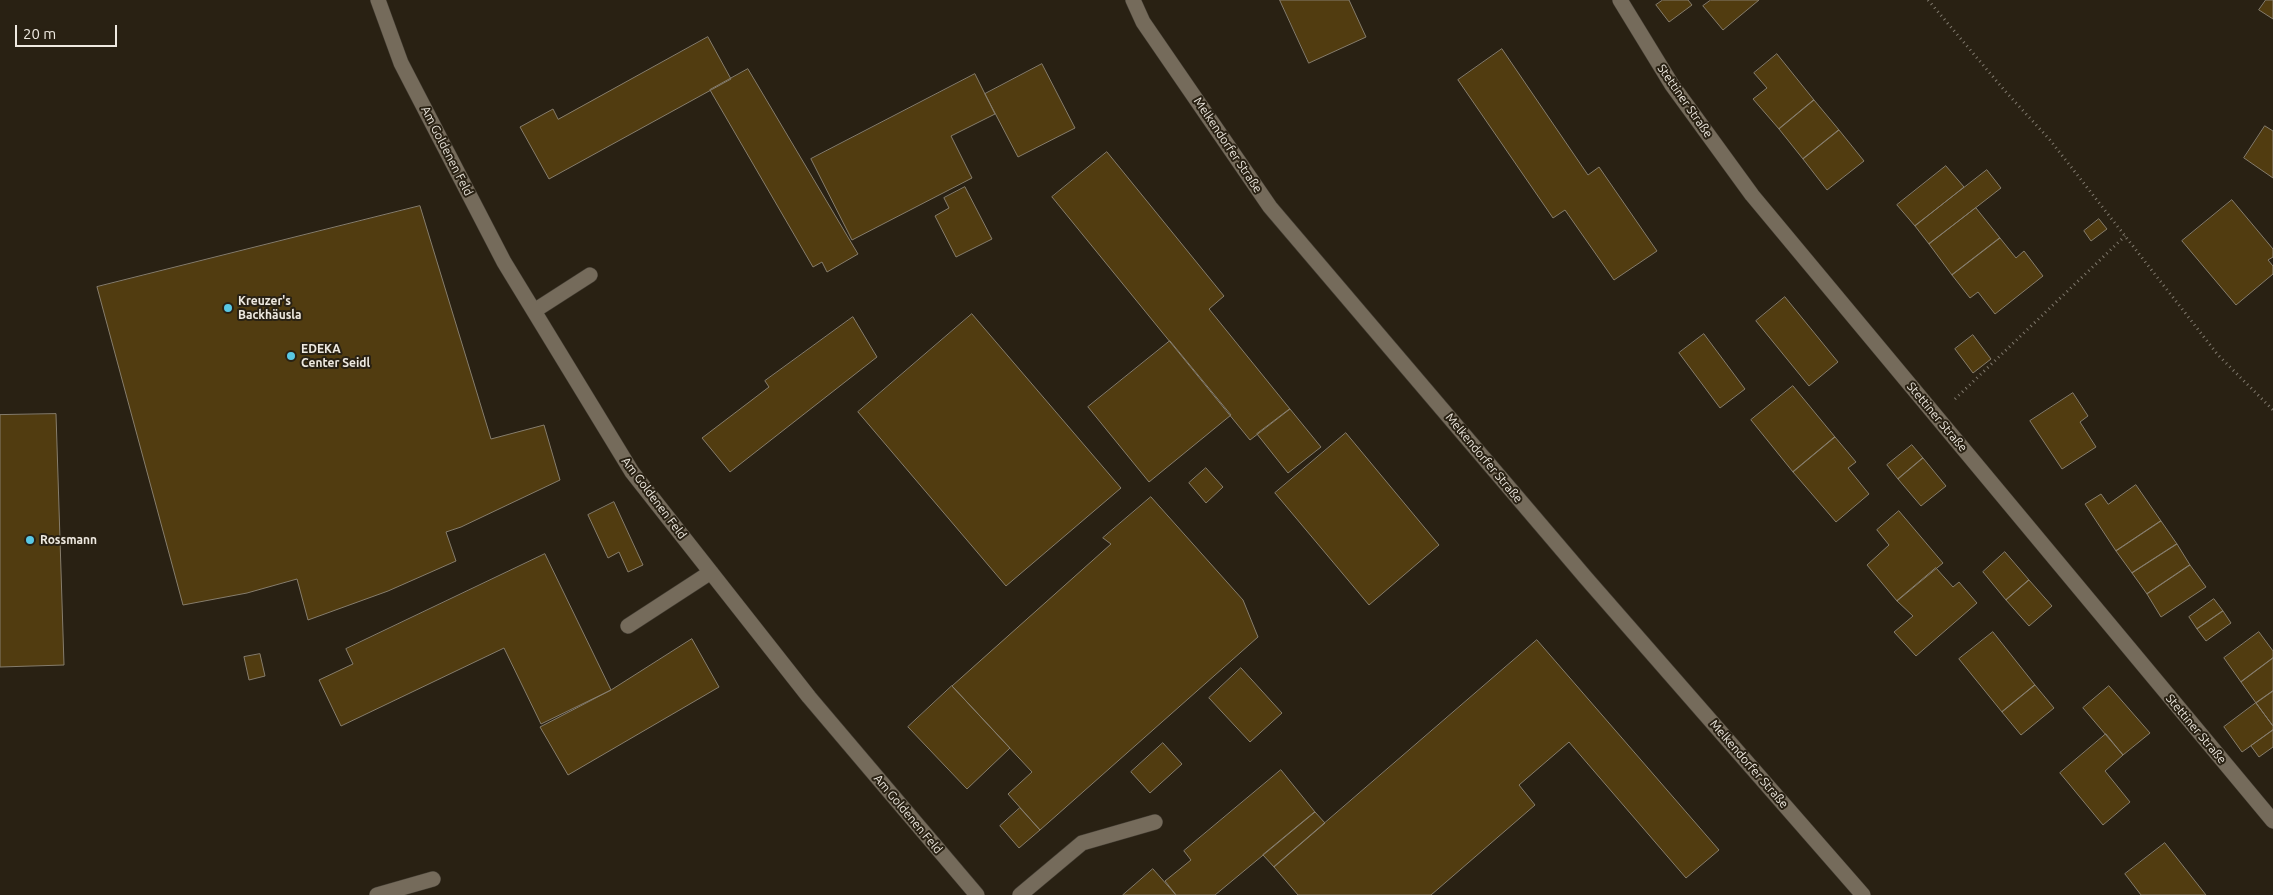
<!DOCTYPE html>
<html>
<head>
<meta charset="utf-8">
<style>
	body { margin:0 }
	#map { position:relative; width:2273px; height:895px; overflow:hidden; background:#292113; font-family:Ubuntu,sans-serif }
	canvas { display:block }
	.scale { position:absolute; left:15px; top:25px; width:102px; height:22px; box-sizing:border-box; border:2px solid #eee9e0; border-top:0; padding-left:6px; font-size:15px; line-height:18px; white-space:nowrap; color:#eee9e0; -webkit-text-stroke:4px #292113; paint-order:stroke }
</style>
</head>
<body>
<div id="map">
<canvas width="2273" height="895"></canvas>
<div class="scale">20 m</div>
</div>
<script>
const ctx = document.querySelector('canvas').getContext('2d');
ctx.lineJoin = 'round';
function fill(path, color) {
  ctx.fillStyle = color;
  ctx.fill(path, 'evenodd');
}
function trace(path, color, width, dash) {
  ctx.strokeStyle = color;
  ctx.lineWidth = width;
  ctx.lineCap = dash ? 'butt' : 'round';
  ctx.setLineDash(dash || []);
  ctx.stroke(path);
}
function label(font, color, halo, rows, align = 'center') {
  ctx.font = font + ' Ubuntu,sans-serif';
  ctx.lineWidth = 4;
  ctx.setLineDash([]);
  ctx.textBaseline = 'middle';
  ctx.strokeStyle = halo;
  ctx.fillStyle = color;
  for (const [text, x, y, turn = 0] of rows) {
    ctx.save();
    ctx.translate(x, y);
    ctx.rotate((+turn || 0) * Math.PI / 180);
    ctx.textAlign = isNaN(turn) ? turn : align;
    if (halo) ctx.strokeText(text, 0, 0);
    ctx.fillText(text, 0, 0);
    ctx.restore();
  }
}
const building = new Path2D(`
	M 1280,0 L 1349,0 L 1366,37 L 1309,63 Z
	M 1663,0 L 1688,0 L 1692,5 L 1669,22 L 1656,5 Z
	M 1711,0 L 1759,0 L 1723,30 L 1703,6 Z
	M 2266,0 L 2273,0 L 2273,19 L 2259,10 Z
	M 708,37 L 731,79 L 549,179 L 520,127 L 553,109 L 558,119 Z
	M 1502,49 L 1588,175 L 1599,167 L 1657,251 L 1614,280 L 1565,210 L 1553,218 L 1458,80 Z
	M 1777,54 L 1814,100 L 1779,129 L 1753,99 L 1767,88 L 1754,73 Z
	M 1042,64 L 1075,128 L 1018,157 L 985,94 Z
	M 748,69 L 858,254 L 827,272 L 822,262 L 813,267 L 710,90 Z
	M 975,74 L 995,114 L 951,136 L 972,178 L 852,240 L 811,159 Z
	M 1814,100 L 1839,130 L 1803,159 L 1779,129 Z
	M 2265,126 L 2273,131 L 2273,178 L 2244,158 Z
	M 1839,130 L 1864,161 L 1827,190 L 1803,159 Z
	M 1107,152 L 1224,296 L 1209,309 L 1290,409 L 1250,440 L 1052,197 Z
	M 1946,166 L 1964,187 L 1915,226 L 1897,205 Z
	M 1987,170 L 2001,188 L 1929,244 L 1915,226 Z
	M 965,187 L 992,239 L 956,257 L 935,216 L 949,208 L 944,198 Z
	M 2232,200 L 2273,249 L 2273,257 L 2268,260 L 2273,266 L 2273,274 L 2236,305 L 2182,241 Z
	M 420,206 L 491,439 L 544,425 L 560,480 L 461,527 L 446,532 L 456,561 L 388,591 L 308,620 L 297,579 L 247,593 L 183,605 L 97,287 Z
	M 1976,208 L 2000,238 L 1952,275 L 1929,244 Z
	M 2099,219 L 2107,229 L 2091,241 L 2084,231 Z
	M 2000,238 L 2016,258 L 2024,251 L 2043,276 L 1995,314 L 1978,292 L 1970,298 L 1952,275 Z
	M 1785,297 L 1838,362 L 1809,386 L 1756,321 Z
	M 972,314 L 1121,488 L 1006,586 L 858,412 Z
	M 853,317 L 877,357 L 730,472 L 702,438 L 769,387 L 765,381 Z
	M 1704,334 L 1745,389 L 1720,408 L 1679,353 Z
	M 1973,335 L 1991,359 L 1973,373 L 1955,349 Z
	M 1170,341 L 1231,415 L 1149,482 L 1088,407 Z
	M 1793,386 L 1835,437 L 1793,472 L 1751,420 Z
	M 2073,393 L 2088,416 L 2080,422 L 2096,447 L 2062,469 L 2030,421 Z
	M 1290,409 L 1321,447 L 1288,473 L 1257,434 Z
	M 56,414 L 64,665 L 0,667 L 0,415 Z
	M 1346,433 L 1439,545 L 1369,605 L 1275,493 Z
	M 1835,437 L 1856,462 L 1848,468 L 1869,494 L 1836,522 L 1793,472 Z
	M 1912,445 L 1923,458 L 1898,479 L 1887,465 Z
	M 1923,458 L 1946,486 L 1921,506 L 1898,479 Z
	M 1206,468 L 1223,487 L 1206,503 L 1189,483 Z
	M 2136,485 L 2161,521 L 2116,551 L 2085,504 L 2101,494 L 2108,504 Z
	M 1151,497 L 1243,600 L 1258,637 L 1040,830 L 1008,794 L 1032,772 L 952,686 L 1111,544 L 1103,538 Z
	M 614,502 L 643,565 L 628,572 L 619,552 L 608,558 L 588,515 Z
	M 1899,511 L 1943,563 L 1897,601 L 1867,565 L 1889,545 L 1877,530 Z
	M 2161,521 L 2177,544 L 2132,573 L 2116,551 Z
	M 2177,544 L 2190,565 L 2147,594 L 2132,573 Z
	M 2005,552 L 2029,580 L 2006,600 L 1983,572 Z
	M 545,554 L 611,690 L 541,724 L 504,648 L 341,726 L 319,680 L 353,664 L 346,649 Z
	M 2190,565 L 2206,587 L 2161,617 L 2147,594 Z
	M 1936,568 L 1953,587 L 1959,582 L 1977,603 L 1916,656 L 1894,632 L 1913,616 L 1897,601 Z
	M 2029,580 L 2052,606 L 2029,626 L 2006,600 Z
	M 2214,599 L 2223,611 L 2197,629 L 2189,617 Z
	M 2223,611 L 2231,623 L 2206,641 L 2197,629 Z
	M 1993,632 L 2035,685 L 2002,712 L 1959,659 Z
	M 2259,632 L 2273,651 L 2273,658 L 2241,682 L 2224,658 Z
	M 692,639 L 719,687 L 568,775 L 540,727 L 611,690 Z
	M 1537,640 L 1719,850 L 1686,878 L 1569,742 L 1519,785 L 1535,805 L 1431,895 L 1298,895 L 1274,867 Z
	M 260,654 L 265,676 L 249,680 L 244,657 Z
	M 2273,658 L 2273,691 L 2256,703 L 2241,682 Z
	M 1241,668 L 1282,713 L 1250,742 L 1209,698 Z
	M 2035,685 L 2054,708 L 2021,735 L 2002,712 Z
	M 952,686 L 1010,748 L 967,789 L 908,727 Z
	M 2109,686 L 2150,733 L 2123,755 L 2083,708 Z
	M 2273,691 L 2273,726 L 2256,703 Z
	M 2256,703 L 2273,726 L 2273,730 L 2242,752 L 2224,727 Z
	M 2273,730 L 2273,747 L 2259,757 L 2251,746 Z
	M 2106,734 L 2123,755 L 2105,771 L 2130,802 L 2103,825 L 2060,773 Z
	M 1163,743 L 1182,764 L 1150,793 L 1131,772 Z
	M 1281,770 L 1315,812 L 1215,895 L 1176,895 L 1165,881 L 1191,860 L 1184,851 Z
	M 1020,808 L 1040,830 L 1019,848 L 1000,826 Z
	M 1315,812 L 1325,823 L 1274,867 L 1263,855 Z
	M 2165,843 L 2206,895 L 2141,895 L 2125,874 Z
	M 1153,869 L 1176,895 L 1123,895 Z`);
const path = new Path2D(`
	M 1928,0 L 2005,91 L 2050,140 L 2218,355 L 2273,410
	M 1955,399 L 2125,236`);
const minor = new Path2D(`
	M 378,0 L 401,63 L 504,262 L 632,472 L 809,697 L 977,895
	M 1133,0 L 1143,22 L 1270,207 L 1586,578 L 1863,895
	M 1620,0 L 1672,85 L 1752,195 L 2273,821
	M 534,311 L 590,275
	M 628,626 L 711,572
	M 377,895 L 433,879
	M 1020,895 L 1082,843 L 1155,822`);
const markers = [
	[228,308,5,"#59c8e4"],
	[291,356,5,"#59c8e4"],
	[30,540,5,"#59c8e4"]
];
const streetNames = [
	["Stettiner Straße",1685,101,55],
	["Melkendorfer Straße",1228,145,56],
	["Am Goldenen Feld",447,151,63],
	["Stettiner Straße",1937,417,50],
	["Melkendorfer Straße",1484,458,50],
	["Am Goldenen Feld",654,498,53],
	["Stettiner Straße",2196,729,50],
	["Melkendorfer Straße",1749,764,49],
	["Am Goldenen Feld",908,814,50]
];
const poiNames = [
	["Kreuzer's",238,301],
	["Backhäusla",238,315],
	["EDEKA",301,349],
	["Center Seidl",301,363],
	["Rossmann",40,540]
];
fill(building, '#513c10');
trace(building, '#867d6c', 1);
trace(minor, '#423c32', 16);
trace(path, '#817a6e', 3, [1, 4]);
trace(minor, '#756b5b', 15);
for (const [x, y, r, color] of markers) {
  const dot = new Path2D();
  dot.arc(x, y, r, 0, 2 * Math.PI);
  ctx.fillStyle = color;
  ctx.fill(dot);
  trace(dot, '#292113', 2);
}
label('12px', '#eee9e0', '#292113', streetNames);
label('bold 12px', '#eee9e0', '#292113', poiNames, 'left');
</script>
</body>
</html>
